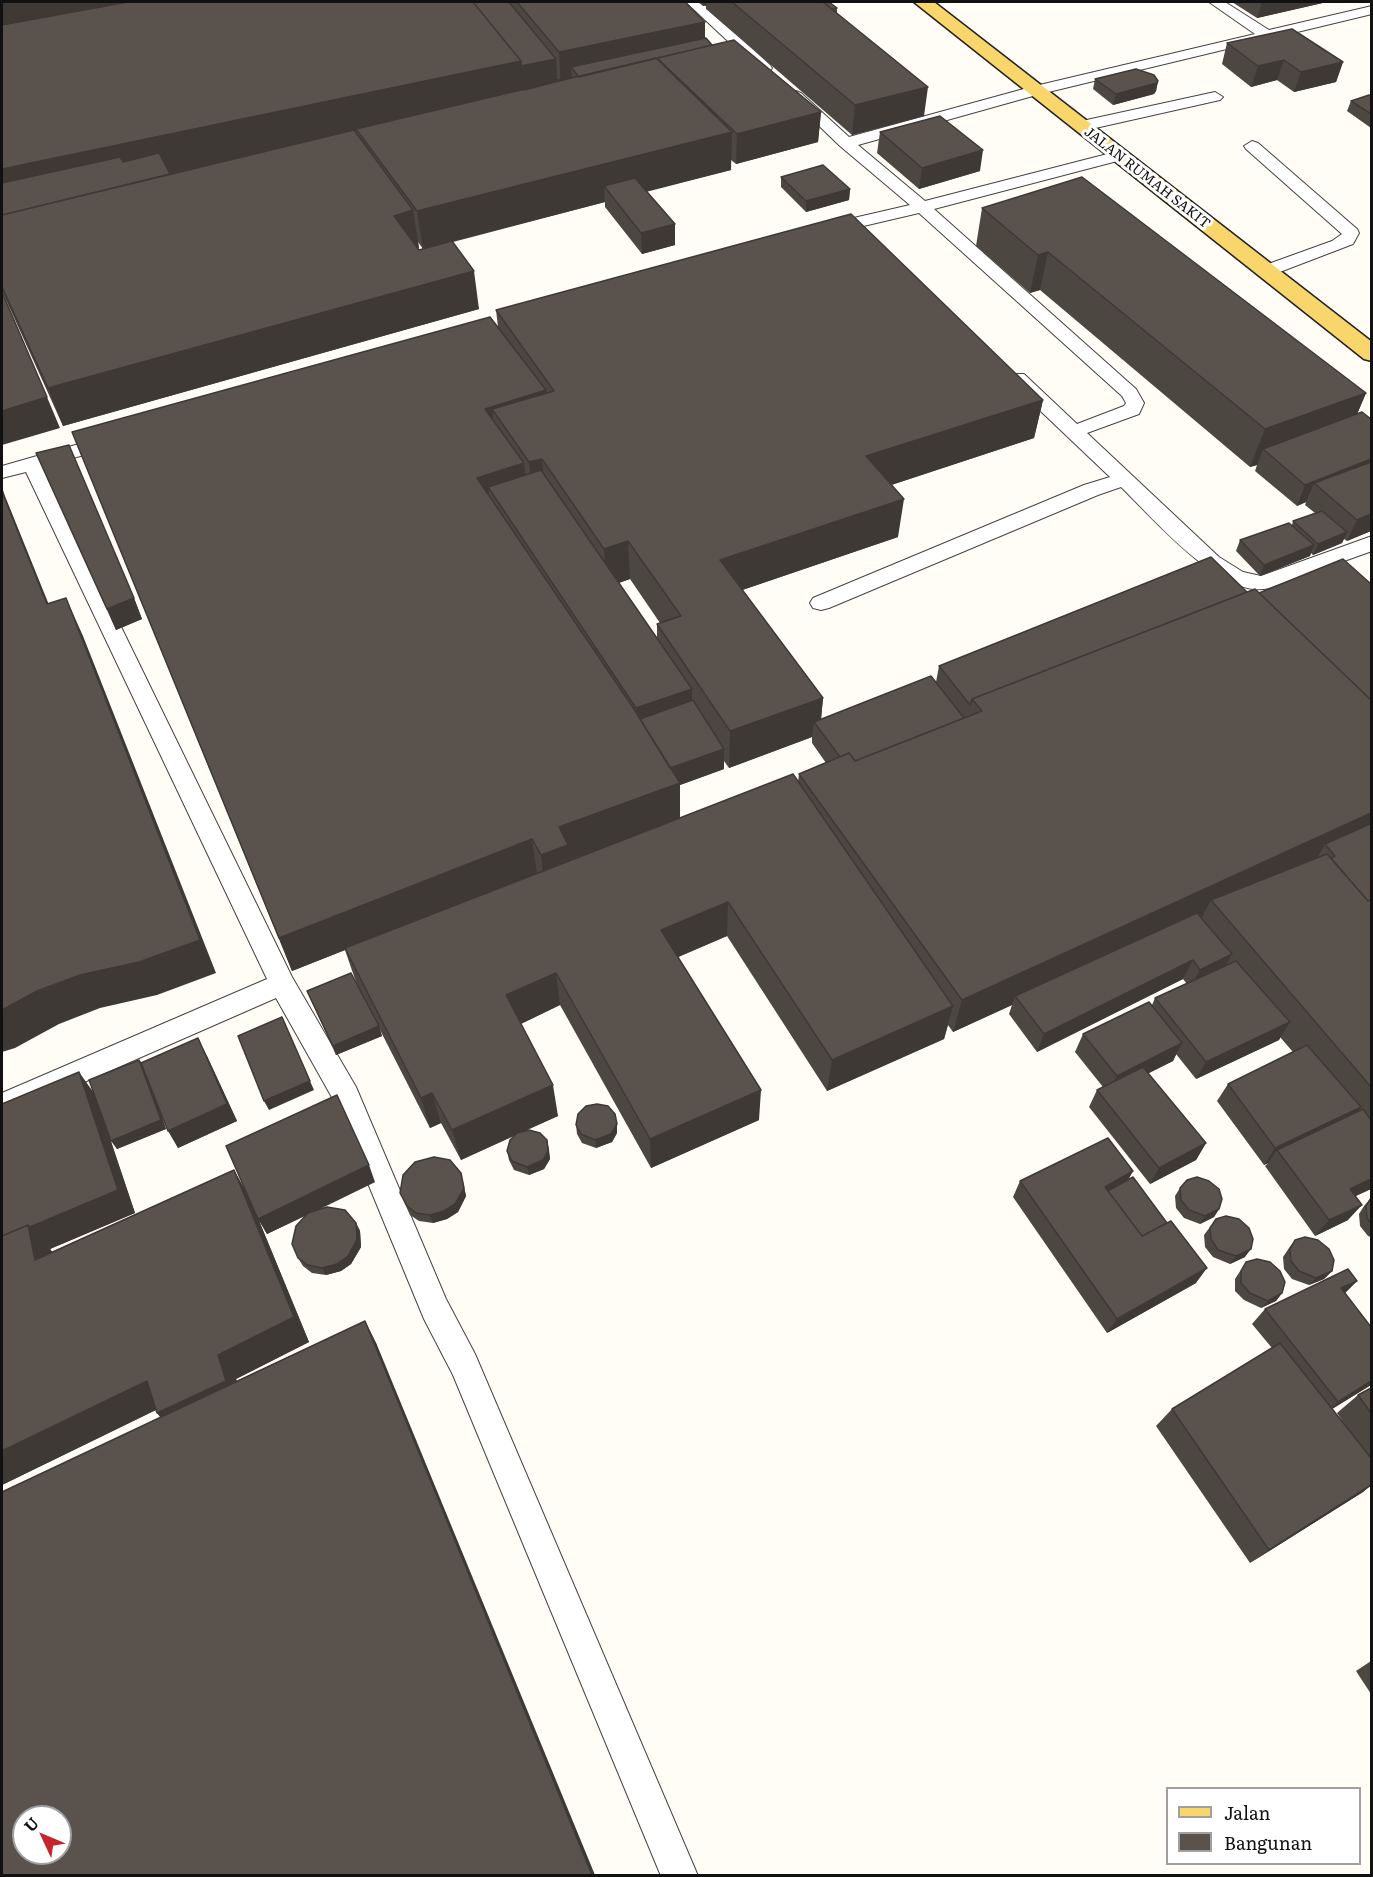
<!DOCTYPE html>
<html>
<head>
<meta charset="utf-8">
<style>
	body { margin:0 }
	#map { position:relative; width:1373px; height:1877px; overflow:hidden; background:#fffdf5; font-family:Literata,serif }
	canvas { display:block }
	.frame { position:absolute; inset:0; border:3px solid #111; pointer-events:none }
	.legend { position:absolute; left:1166px; top:1787px; width:195px; height:78px; box-sizing:border-box; background:#fff; border:2px solid #a0a0a0; margin:0; padding:8px 10px; list-style:none; font-size:18px; color:#111 }
	.legend li { display:flex; align-items:center; gap:12px; height:30px }
	.legend b { width:30px; border:2px solid #a0a0a0 }
	.north { position:absolute; left:12px; top:1805px; width:60px; height:60px; box-sizing:border-box; background:#fff; border:2px solid #a0a0a0; border-radius:50%; rotate:314deg; font-size:16px; font-weight:700; line-height:24px; text-align:center; color:#111 }
	.north::after { content:''; display:block; margin:auto; width:21px; height:27px; background:#c4262e; clip-path:polygon(50% 0,100% 100%,50% 72%,0 100%) }
</style>
</head>
<body>
<div id="map">
<canvas width="1373" height="1877"></canvas>
<div class="frame"></div>
<ul class="legend">
<li><b style="height:8px;background:#f9d66b"></b>Jalan</li>
<li><b style="height:16px;background:#5a524d"></b>Bangunan</li>
</ul>
<div class="north">U</div>
</div>
<script>
const ctx = document.querySelector('canvas').getContext('2d');
ctx.lineJoin = 'round';
function trace(path, color, width, dash) {
  ctx.strokeStyle = color;
  ctx.lineWidth = width;
  ctx.lineCap = dash ? 'butt' : 'round';
  ctx.setLineDash(dash || []);
  ctx.stroke(path);
}
function fill(path, color) {
  ctx.fillStyle = color;
  ctx.fill(path, 'evenodd');
}
function label(font, color, halo, rows, align = 'center') {
  ctx.font = font + ' Literata,serif';
  ctx.lineWidth = 6;
  ctx.setLineDash([]);
  ctx.textBaseline = 'middle';
  ctx.strokeStyle = halo;
  ctx.fillStyle = color;
  for (const [text, x, y, turn = 0] of rows) {
    ctx.save();
    ctx.translate(x, y);
    ctx.rotate((+turn || 0) * Math.PI / 180);
    ctx.textAlign = isNaN(turn) ? turn : align;
    if (halo) ctx.strokeText(text, 0, 0);
    ctx.fillText(text, 0, 0);
    ctx.restore();
  }
}
const lane = new Path2D(`
	M 686,2 L 701,2 L 770,65 L 772,68 L 770,71 L 760,71 Z
	M 1209,2 L 1225,2 L 1269,30 L 1372,6 L 1372,14 L 1040,94 L 858,145 L 925,201 L 1119,151 L 1125,153 L 1127,156 L 1125,159 L 934,209 L 1136,389 L 1144,403 L 1139,414 L 1087,433 L 1219,557 L 1243,572 L 1261,576 L 1372,536 L 1372,551 L 1269,588 C 1223,601 1152,517 1121,487 L 1098,495 L 829,608 L 821,610 L 813,608 L 810,603 L 813,598 L 1084,485 L 1110,477 L 1010,382 L 1008,378 L 1010,374 L 1024,374 L 1077,424 L 1124,406 L 1126,403 L 1122,396 L 919,213 L 825,235 L 819,234 L 817,230 L 819,226 L 910,205 L 840,146 L 788,96 L 796,91 L 801,93 L 849,137 L 1031,87 L 1255,34 Z
	M 1215,92 L 1223,97 L 1220,100 L 1082,131 L 1074,126 L 1082,121 Z
	M 1252,141 L 1258,143 L 1357,229 L 1359,233 L 1353,244 L 1272,275 L 1260,275 L 1257,271 L 1260,267 L 1332,241 L 1342,234 L 1246,149 L 1244,146 Z
	M 114,434 L 121,436 L 124,440 L 121,444 L 43,467 L 292,977 L 356,1087 L 446,1299 L 475,1354 L 698,1876 L 661,1876 L 453,1375 L 424,1319 L 334,1101 L 276,998 L 2,1118 L 2,1093 L 267,979 L 26,472 L 2,478 L 2,466 Z`);
const primary = new Path2D(`
	M 914,2 L 934,2 L 1372,342 L 1372,361 L 1364,359 Z`);
const wall = new Path2D(`
	M 2,2 L 685,2 L 705,22 L 705,38 L 712,45 L 821,112 L 818,142 L 736,164 L 731,160 L 731,170 L 647,191 L 675,245 L 642,254 L 605,207 L 605,202 L 453,242 L 479,309 L 63,426 L 2,291 ZM 418,242 L 423,249 L 419,250 L 418,249 L 419,248 Z
	M 698,2 L 829,2 L 837,8 L 837,13 L 924,116 L 852,135 L 706,9 L 706,5 L 703,6 Z
	M 1232,2 L 1327,2 L 1257,18 Z
	M 1227,43 L 1343,62 L 1336,82 L 1294,92 L 1277,80 L 1251,87 L 1222,64 Z
	M 1095,79 L 1158,81 L 1156,91 L 1154,94 L 1113,105 L 1093,89 Z
	M 1371,96 L 1371,128 L 1347,111 L 1351,101 Z
	M 880,132 L 980,171 L 919,189 L 877,153 Z
	M 781,177 L 850,189 L 849,200 L 806,212 L 781,187 Z
	M 982,208 L 1366,393 L 1357,414 L 1371,531 L 1347,541 L 1344,539 L 1342,543 L 1313,555 L 1311,553 L 1310,556 L 1260,576 L 1236,551 L 1240,540 L 1292,525 L 1293,521 L 1315,513 L 1305,505 L 1306,502 L 1297,506 L 1255,471 L 1257,465 L 1250,467 L 1040,290 L 1030,293 L 976,246 Z
	M 496,310 L 1043,400 L 1034,438 L 891,485 L 898,537 L 742,590 L 823,698 L 821,719 L 936,682 L 939,666 L 1247,592 L 1259,593 L 1371,584 L 1371,1189 L 1356,1196 L 1348,1220 L 1315,1236 L 1265,1166 L 1268,1163 L 1264,1165 L 1217,1101 L 1228,1084 L 1293,1052 L 1280,1037 L 1279,1040 L 1196,1079 L 1176,1054 L 1173,1061 L 1148,1073 L 1206,1143 L 1196,1160 L 1150,1184 L 1089,1107 L 1097,1090 L 1103,1087 L 1075,1052 L 1083,1034 L 1152,1005 L 1155,998 L 1187,984 L 1183,979 L 1037,1052 L 1009,1014 L 1012,1005 L 953,1032 L 948,1025 L 944,1039 L 827,1091 L 727,936 L 678,957 L 759,1120 L 651,1168 L 560,1005 L 521,1024 L 558,1116 L 524,1131 L 547,1140 L 549,1149 L 550,1159 L 544,1169 L 529,1175 L 514,1170 L 509,1160 L 507,1151 L 515,1135 L 461,1160 L 441,1123 L 430,1128 L 379,1028 L 382,1036 L 336,1055 L 307,991 L 356,982 L 345,950 L 292,971 L 72,432 L 498,327 ZM 630,579 L 660,623 L 657,624 L 657,638 L 619,583 ZM 812,737 L 812,743 L 826,763 L 799,774 L 798,782 L 680,818 L 680,785 L 724,769 L 724,761 L 729,768 ZM 616,843 L 570,861 L 570,860 Z
	M 36,453 L 134,598 L 142,619 L 116,630 Z
	M 207,1056 L 237,1121 L 178,1148 L 160,1111 L 166,1129 L 117,1149 L 106,1128 L 135,1213 L 50,1249 L 52,1252 L 234,1170 L 248,1195 L 375,1182 L 314,1212 L 356,1223 L 360,1231 L 361,1247 L 351,1264 L 341,1271 L 326,1275 L 312,1273 L 303,1266 L 298,1258 L 307,1215 L 267,1234 L 258,1218 L 309,1342 L 236,1379 L 237,1381 L 365,1321 L 377,1345 L 160,1417 L 157,1413 L 156,1410 L 2,1485 L 2,1104 L 93,1093 L 139,1060 L 141,1062 Z
	M 576,1125 L 617,1133 L 612,1142 L 596,1148 L 582,1143 L 577,1134 Z
	M 1133,1171 L 1128,1180 L 1196,1283 L 1107,1333 L 1013,1197 L 1020,1181 Z
	M 461,1173 L 466,1196 L 458,1212 L 447,1219 L 433,1223 L 419,1221 L 410,1215 L 400,1193 Z
	M 1180,1188 L 1219,1209 L 1214,1217 L 1200,1224 L 1184,1218 L 1176,1208 L 1175,1196 Z
	M 1371,1198 L 1371,1237 L 1368,1236 L 1360,1226 L 1359,1214 L 1364,1206 Z
	M 1210,1227 L 1245,1257 L 1230,1264 L 1213,1257 L 1205,1247 L 1204,1235 Z
	M 1295,1240 L 1332,1271 L 1324,1279 L 1309,1285 L 1292,1279 L 1284,1269 L 1283,1257 L 1289,1248 Z
	M 1246,1262 L 1282,1293 L 1276,1301 L 1261,1308 L 1244,1300 L 1235,1291 L 1235,1279 Z
	M 1357,1281 L 1345,1293 L 1371,1385 L 1332,1409 L 1347,1428 L 1337,1413 L 1358,1395 L 1371,1388 L 1371,1485 L 1363,1492 L 1250,1563 L 1156,1426 L 1172,1409 L 1272,1348 L 1252,1324 L 1265,1309 Z
	M 1371,1661 L 1371,1694 L 1356,1671 Z`);
const shadedWall = new Path2D(`
	M 2,2 L 172,2 L 2,41 Z
	M 703,2 L 707,2 L 706,5 L 703,6 Z
	M 1262,2 L 1327,2 L 1257,18 Z
	M 705,22 L 705,52 L 581,80 L 571,67 L 572,87 L 561,89 L 559,52 Z
	M 556,59 L 558,88 L 522,88 L 523,98 L 356,129 L 357,133 L 2,210 L 2,169 L 521,61 Z
	M 1284,60 L 1277,80 L 1251,87 L 1258,66 Z
	M 1343,62 L 1336,82 L 1294,92 L 1301,72 Z
	M 1158,81 L 1156,91 L 1154,94 L 1113,105 L 1116,94 Z
	M 928,87 L 924,116 L 852,135 L 855,105 Z
	M 821,112 L 818,142 L 736,164 L 737,134 Z
	M 732,132 L 731,170 L 615,200 L 604,186 L 605,202 L 423,249 L 417,211 Z
	M 983,150 L 980,171 L 919,189 L 922,168 Z
	M 850,189 L 849,200 L 806,212 L 806,201 Z
	M 413,210 L 419,248 L 401,253 L 394,216 Z
	M 675,224 L 675,245 L 642,254 L 641,233 Z
	M 1048,252 L 1040,290 L 1030,293 L 1038,255 Z
	M 474,271 L 479,309 L 63,426 L 48,388 Z
	M 546,390 L 549,429 L 492,409 L 497,445 L 485,409 Z
	M 1366,393 L 1350,431 L 1263,449 L 1257,465 L 1250,467 L 1265,429 Z
	M 47,397 L 60,428 L 2,445 L 2,411 Z
	M 1043,400 L 1034,438 L 861,495 L 866,456 Z
	M 542,459 L 545,497 L 533,501 L 529,462 Z
	M 1371,459 L 1371,476 L 1314,483 L 1306,502 L 1297,506 L 1305,485 Z
	M 524,463 L 528,502 L 488,487 L 492,513 L 477,478 Z
	M 2,487 L 5,496 L 64,642 L 47,604 L 2,492 Z
	M 904,499 L 898,537 L 719,598 L 720,560 Z
	M 1371,514 L 1371,531 L 1347,541 L 1357,520 Z
	M 1347,532 L 1342,543 L 1313,555 L 1318,544 Z
	M 628,541 L 630,579 L 606,587 L 604,549 Z
	M 1314,545 L 1310,556 L 1260,576 L 1264,565 Z
	M 66,598 L 83,636 L 216,973 L 157,995 L 100,1008 L 59,1024 L 15,1048 L 2,1052 L 2,1010 Z
	M 134,598 L 142,619 L 116,630 L 107,609 Z
	M 692,689 L 692,718 L 637,738 L 636,708 Z
	M 823,698 L 820,730 L 814,722 L 812,737 L 729,768 L 730,731 Z
	M 724,749 L 724,769 L 680,785 L 680,819 L 570,860 L 572,880 L 545,890 L 541,855 L 559,827 L 669,769 Z
	M 1371,813 L 1371,839 L 1325,844 L 1312,867 L 1211,900 L 1202,917 L 1020,1002 L 1015,996 L 1012,1005 L 953,1032 L 962,1000 Z
	M 532,839 L 537,874 L 292,971 L 279,938 Z
	M 728,902 L 727,936 L 662,964 L 661,930 Z
	M 1232,954 L 1222,973 L 1190,988 L 1200,970 Z
	M 1193,960 L 1183,979 L 1037,1052 L 1044,1034 Z
	M 556,973 L 560,1005 L 512,1028 L 506,995 Z
	M 953,1006 L 944,1039 L 827,1091 L 832,1060 Z
	M 1290,1022 L 1279,1040 L 1196,1079 L 1206,1062 Z
	M 379,1026 L 382,1036 L 336,1055 L 333,1046 Z
	M 198,1038 L 207,1056 L 237,1121 L 178,1148 L 168,1131 Z
	M 1182,1043 L 1173,1061 L 1108,1094 L 1117,1076 Z
	M 139,1060 L 145,1069 L 166,1129 L 117,1149 L 111,1141 Z
	M 79,1072 L 96,1096 L 135,1213 L 50,1249 L 53,1253 L 35,1260 L 28,1225 Z
	M 310,1081 L 314,1090 L 269,1110 L 264,1101 Z
	M 553,1085 L 558,1116 L 461,1160 L 452,1130 Z
	M 761,1090 L 759,1120 L 651,1168 L 650,1139 Z
	M 432,1093 L 441,1123 L 430,1128 L 421,1098 Z
	M 1361,1107 L 1347,1124 L 1277,1150 L 1268,1163 L 1264,1165 L 1275,1148 Z
	M 617,1124 L 617,1133 L 612,1142 L 596,1148 L 595,1140 Z
	M 547,1140 L 550,1159 L 544,1169 L 529,1175 L 527,1167 Z
	M 1206,1143 L 1196,1160 L 1150,1184 L 1159,1168 Z
	M 369,1165 L 375,1182 L 267,1234 L 258,1219 Z
	M 234,1170 L 250,1199 L 309,1342 L 236,1379 L 244,1404 L 178,1435 L 157,1413 L 218,1355 Z
	M 1133,1171 L 1124,1187 L 1103,1199 L 1105,1187 Z
	M 461,1173 L 466,1196 L 458,1212 L 447,1219 L 433,1223 L 430,1215 Z
	M 1371,1179 L 1371,1189 L 1337,1204 L 1350,1189 Z
	M 1362,1205 L 1348,1220 L 1315,1236 L 1329,1220 Z
	M 1219,1209 L 1214,1217 L 1200,1224 L 1205,1216 Z
	M 356,1223 L 360,1231 L 361,1247 L 351,1264 L 341,1271 L 326,1275 L 322,1268 Z
	M 1251,1249 L 1245,1257 L 1230,1264 L 1236,1256 Z
	M 1207,1268 L 1196,1283 L 1107,1333 L 1117,1319 Z
	M 1332,1271 L 1324,1279 L 1309,1285 L 1316,1278 Z
	M 1357,1281 L 1343,1295 L 1341,1288 Z
	M 1282,1293 L 1276,1301 L 1261,1308 L 1268,1301 Z
	M 365,1321 L 377,1345 L 595,1875 L 592,1875 Z
	M 147,1381 L 168,1404 L 2,1485 L 2,1451 Z
	M 1371,1381 L 1371,1385 L 1324,1414 L 1338,1402 Z
	M 1371,1485 L 1363,1492 L 1250,1563 L 1269,1550 Z`);
const building = new Path2D(`
	M 128,2 L 473,2 L 521,61 L 2,169 L 2,25 Z
	M 473,2 L 509,2 L 556,59 L 521,66 L 521,61 Z
	M 517,2 L 685,2 L 705,22 L 559,52 Z
	M 732,2 L 823,2 L 928,87 L 855,105 Z
	M 823,2 L 829,2 L 837,8 L 832,9 Z
	M 1292,29 L 1343,62 L 1301,72 L 1284,60 L 1258,66 L 1227,43 Z
	M 706,38 L 712,45 L 579,77 L 571,67 Z
	M 734,40 L 821,112 L 737,134 L 657,58 Z
	M 656,58 L 732,132 L 417,211 L 356,129 Z
	M 1136,69 L 1154,75 L 1158,81 L 1157,83 L 1116,94 L 1095,79 Z
	M 571,77 L 571,78 L 524,90 L 522,88 Z
	M 1369,95 L 1371,96 L 1371,114 L 1351,101 Z
	M 940,116 L 983,150 L 922,168 L 880,132 Z
	M 354,130 L 413,210 L 394,216 L 419,250 L 452,241 L 474,271 L 48,388 L 2,287 L 2,215 Z
	M 159,153 L 170,174 L 2,215 L 2,183 L 120,157 L 123,162 Z
	M 823,165 L 850,189 L 806,201 L 781,177 Z
	M 1082,177 L 1366,393 L 1265,429 L 1048,252 L 1038,255 L 982,208 Z
	M 635,178 L 675,224 L 641,233 L 604,186 Z
	M 851,214 L 1043,400 L 866,456 L 904,499 L 720,560 L 823,698 L 730,731 L 657,624 L 681,616 L 628,541 L 604,549 L 542,459 L 529,462 L 492,409 L 554,391 L 496,310 Z
	M 2,292 L 47,397 L 2,411 Z
	M 490,317 L 546,390 L 485,409 L 524,463 L 477,478 L 632,706 L 680,783 L 559,827 L 568,845 L 541,855 L 532,839 L 279,938 L 72,432 Z
	M 1362,412 L 1371,419 L 1371,459 L 1305,485 L 1263,449 Z
	M 69,445 L 134,598 L 107,609 L 36,453 Z
	M 1371,462 L 1371,514 L 1357,520 L 1314,483 Z
	M 541,470 L 692,689 L 636,708 L 488,487 Z
	M 2,492 L 47,604 L 66,598 L 200,940 L 139,962 L 80,975 L 37,991 L 2,1010 Z
	M 1322,511 L 1347,532 L 1318,544 L 1293,521 Z
	M 1289,523 L 1314,545 L 1264,565 L 1240,540 Z
	M 1211,557 L 1247,592 L 972,699 L 970,705 L 939,666 Z
	M 1343,559 L 1371,584 L 1371,700 L 1259,593 Z
	M 1255,589 L 1371,700 L 1371,813 L 962,1000 L 799,774 L 849,753 L 855,761 L 982,711 L 972,699 Z
	M 931,676 L 964,718 L 855,761 L 849,753 L 840,757 L 814,722 Z
	M 693,700 L 724,749 L 670,768 L 640,719 Z
	M 793,774 L 953,1006 L 832,1060 L 728,902 L 661,930 L 761,1090 L 650,1139 L 556,973 L 506,995 L 553,1085 L 452,1130 L 432,1093 L 421,1098 L 345,948 Z
	M 1370,824 L 1371,825 L 1371,899 L 1368,901 L 1331,858 L 1335,856 L 1325,844 Z
	M 1327,854 L 1368,901 L 1371,899 L 1371,1087 L 1211,900 Z
	M 1197,913 L 1232,954 L 1200,970 L 1193,960 L 1044,1034 L 1015,996 Z
	M 1236,961 L 1290,1022 L 1206,1062 L 1155,998 Z
	M 351,973 L 379,1026 L 333,1046 L 307,991 Z
	M 1149,1002 L 1182,1043 L 1117,1076 L 1083,1034 Z
	M 282,1017 L 310,1081 L 264,1101 L 238,1036 Z
	M 198,1038 L 227,1104 L 168,1131 L 141,1063 Z
	M 1307,1045 L 1361,1107 L 1275,1148 L 1228,1084 Z
	M 139,1060 L 161,1120 L 111,1141 L 89,1080 Z
	M 1143,1067 L 1206,1143 L 1159,1168 L 1097,1090 Z
	M 79,1072 L 118,1190 L 30,1227 L 28,1225 L 2,1236 L 2,1104 Z
	M 337,1095 L 369,1165 L 258,1219 L 226,1146 Z
	M 597,1104 L 608,1106 L 615,1114 L 617,1124 L 611,1134 L 595,1140 L 581,1134 L 576,1125 L 578,1114 L 586,1106 Z
	M 1363,1109 L 1371,1120 L 1371,1179 L 1350,1189 L 1362,1205 L 1329,1220 L 1277,1150 Z
	M 529,1130 L 540,1133 L 547,1140 L 548,1151 L 543,1160 L 527,1167 L 512,1161 L 507,1151 L 510,1140 L 517,1133 Z
	M 1108,1138 L 1133,1171 L 1105,1187 L 1142,1236 L 1171,1221 L 1207,1268 L 1117,1319 L 1020,1181 Z
	M 434,1157 L 450,1160 L 461,1173 L 464,1188 L 455,1204 L 444,1211 L 430,1215 L 416,1213 L 407,1206 L 400,1193 L 403,1175 L 415,1162 Z
	M 234,1170 L 294,1317 L 218,1355 L 226,1381 L 157,1413 L 147,1381 L 2,1451 L 2,1236 L 28,1225 L 35,1260 Z
	M 1133,1177 L 1167,1223 L 1142,1236 L 1108,1191 Z
	M 1197,1177 L 1209,1181 L 1219,1189 L 1222,1199 L 1219,1209 L 1205,1216 L 1189,1210 L 1181,1200 L 1180,1188 L 1187,1180 Z
	M 1371,1198 L 1371,1223 L 1367,1218 L 1366,1206 Z
	M 327,1207 L 345,1210 L 356,1223 L 357,1239 L 348,1256 L 337,1264 L 322,1268 L 308,1265 L 298,1258 L 292,1244 L 296,1226 L 308,1213 Z
	M 1226,1216 L 1239,1219 L 1249,1228 L 1253,1239 L 1251,1249 L 1236,1256 L 1218,1250 L 1211,1239 L 1210,1228 L 1216,1219 Z
	M 1305,1237 L 1318,1240 L 1329,1249 L 1334,1260 L 1332,1271 L 1316,1278 L 1299,1271 L 1291,1261 L 1290,1249 L 1295,1240 Z
	M 1257,1259 L 1270,1262 L 1280,1271 L 1285,1282 L 1282,1293 L 1268,1301 L 1250,1293 L 1241,1283 L 1241,1271 L 1246,1262 Z
	M 1348,1269 L 1357,1281 L 1341,1288 L 1371,1327 L 1371,1381 L 1338,1402 L 1265,1309 Z
	M 365,1321 L 592,1875 L 2,1875 L 2,1492 ZM 24,1817 L 60,1817 L 60,1853 L 24,1853 Z
	M 1280,1343 L 1371,1458 L 1371,1485 L 1269,1550 L 1172,1409 Z
	M 1371,1388 L 1371,1413 L 1358,1395 Z`);
const farStreetnames = [
	["JALAN RUMAH SAKIT",1147,178,38]
];
trace(lane, '#444', 2);
trace(primary, '#222', 3);
fill(lane, '#fff');
fill(primary, '#f9d66b');
fill(wall, '#4d4742');
fill(shadedWall, '#3f3936');
fill(building, '#5a524d');
trace(building, '#3f3936', 1.5);
label('14px', '#111', '#fff', farStreetnames);
</script>
</body>
</html>
